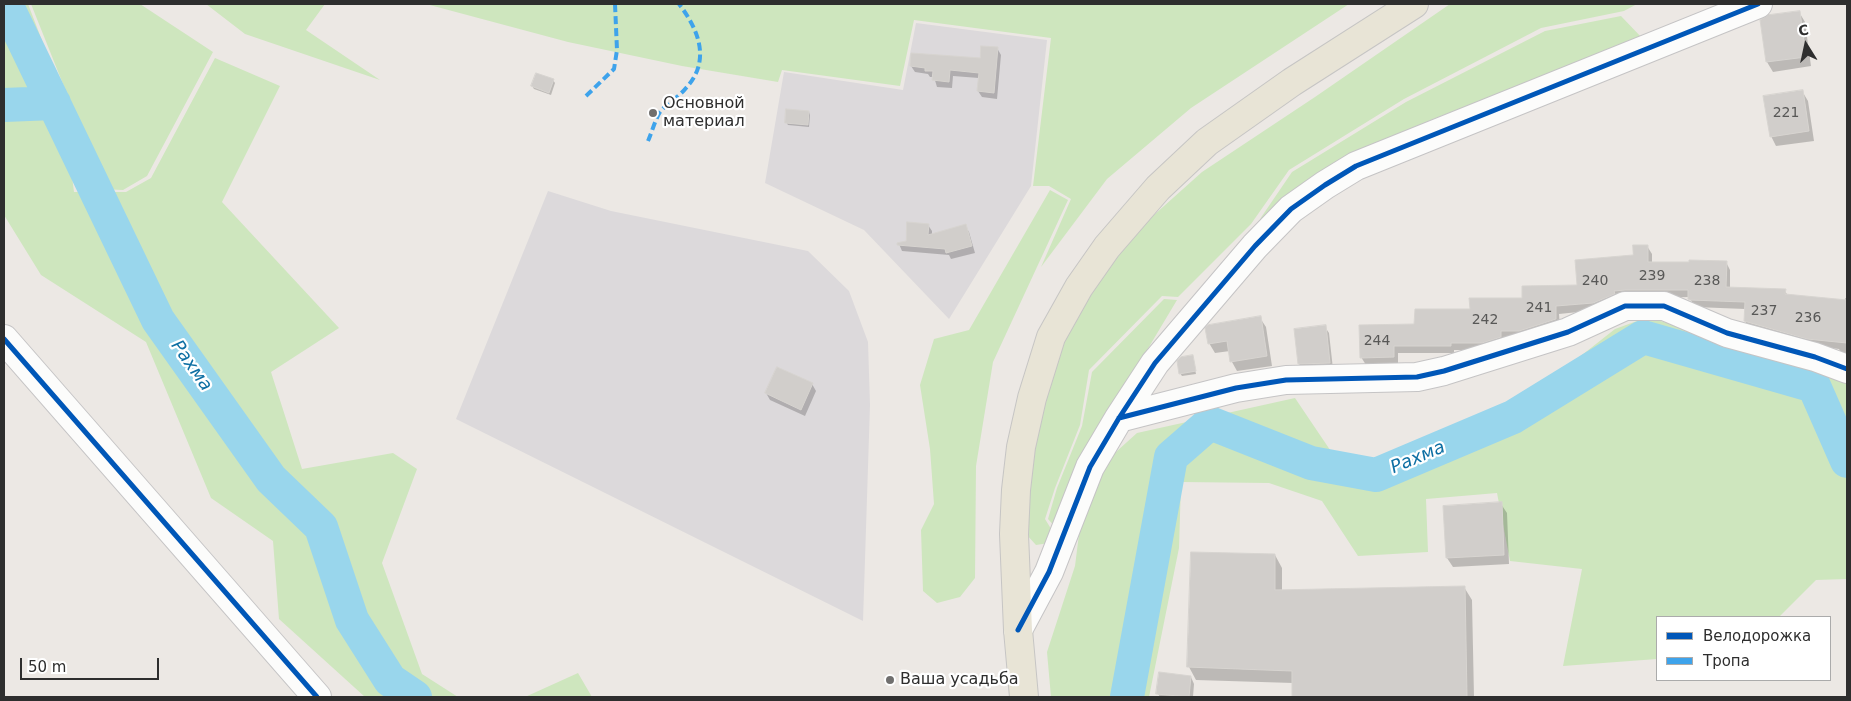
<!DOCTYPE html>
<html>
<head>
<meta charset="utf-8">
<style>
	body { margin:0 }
	#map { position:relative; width:1851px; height:701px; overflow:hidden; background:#ece8e4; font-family:"DejaVu Sans",sans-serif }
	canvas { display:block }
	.frame { position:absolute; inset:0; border:5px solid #2e2e2e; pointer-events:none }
	.legend { position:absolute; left:1656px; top:616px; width:175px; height:65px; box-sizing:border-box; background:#fff; border:1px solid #ababab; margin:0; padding:6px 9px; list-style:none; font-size:15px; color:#2e2e2e }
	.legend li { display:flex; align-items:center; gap:10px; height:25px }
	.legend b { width:25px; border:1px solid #ababab }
	.north { position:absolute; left:1781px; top:20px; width:50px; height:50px; -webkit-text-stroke:4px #fff; paint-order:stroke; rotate:350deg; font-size:14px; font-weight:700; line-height:20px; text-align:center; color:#2e2e2e }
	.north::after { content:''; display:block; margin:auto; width:18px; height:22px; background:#2e2e2e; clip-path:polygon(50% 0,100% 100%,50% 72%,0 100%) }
	.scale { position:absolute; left:20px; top:658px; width:139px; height:22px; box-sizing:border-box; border:2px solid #2e2e2e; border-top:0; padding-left:6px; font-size:15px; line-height:18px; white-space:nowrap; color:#2e2e2e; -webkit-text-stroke:4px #fff; paint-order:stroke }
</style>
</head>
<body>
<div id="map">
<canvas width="1851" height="701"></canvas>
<div class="frame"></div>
<ul class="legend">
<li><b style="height:6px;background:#0057b8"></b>Велодорожка</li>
<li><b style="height:6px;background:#3ea3eb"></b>Тропа</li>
</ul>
<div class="north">С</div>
<div class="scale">50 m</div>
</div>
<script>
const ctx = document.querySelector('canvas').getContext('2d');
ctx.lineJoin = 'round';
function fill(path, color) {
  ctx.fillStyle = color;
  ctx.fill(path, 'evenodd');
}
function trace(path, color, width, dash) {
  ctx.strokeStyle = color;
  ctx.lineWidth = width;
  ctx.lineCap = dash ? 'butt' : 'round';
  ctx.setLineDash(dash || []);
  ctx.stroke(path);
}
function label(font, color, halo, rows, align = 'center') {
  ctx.font = font + ' "DejaVu Sans",sans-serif';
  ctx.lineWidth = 4.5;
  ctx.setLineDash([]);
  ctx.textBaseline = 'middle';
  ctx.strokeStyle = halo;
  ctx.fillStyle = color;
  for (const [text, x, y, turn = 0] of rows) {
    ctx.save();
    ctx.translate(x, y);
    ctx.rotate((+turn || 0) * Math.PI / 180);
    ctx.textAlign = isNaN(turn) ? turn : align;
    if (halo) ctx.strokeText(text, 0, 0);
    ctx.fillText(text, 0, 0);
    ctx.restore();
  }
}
const industrial = new Path2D(`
	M 916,23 L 1047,40 L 1031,186 L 949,319 L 864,230 L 765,183 L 784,72 L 903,90 Z
	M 548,191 L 611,211 L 808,251 L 849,291 L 868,342 L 870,405 L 863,621 L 456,419 Z`);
const green = new Path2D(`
	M 4,4 L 28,4 L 61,90 L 74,192 L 126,192 L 151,178 L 215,58 L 280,86 L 222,202 L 339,328 L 271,372 L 302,469 L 393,453 L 417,469 L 382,563 L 422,674 L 458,697 L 365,697 L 279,619 L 273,541 L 211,498 L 146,342 L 41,275 L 4,215 Z
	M 31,4 L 140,4 L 213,52 L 147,176 L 123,190 L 76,188 L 65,89 Z
	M 206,4 L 325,4 L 306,30 L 380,80 L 245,34 Z
	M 426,4 L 1349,4 L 1191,108 L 1107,179 L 1041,267 L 1071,199 L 1049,186 L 1033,186 L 1051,38 L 914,20 L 900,86 L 782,70 L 778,82 L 682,66 L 568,42 Z
	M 1450,4 L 1637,4 L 1624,11 L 1541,28 L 1404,99 L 1289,170 L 1251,224 L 1178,297 L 1162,296 L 1089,370 L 1080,425 L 1055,488 L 1045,519 L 1053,532 L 1049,543 L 1036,545 L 1026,534 L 1032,435 L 1054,357 L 1087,289 L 1135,232 L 1202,172 L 1315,97 Z
	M 1621,16 L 1644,40 L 1433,119 L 1359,153 L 1260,219 L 1292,172 L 1406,102 L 1545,31 Z
	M 1050,190 L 1068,200 L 993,362 L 976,466 L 975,578 L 960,597 L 937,603 L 923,591 L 921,530 L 934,504 L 930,449 L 920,385 L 934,339 L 969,330 Z
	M 1164,299 L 1177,300 L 1125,387 L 1056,528 L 1048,519 L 1057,488 L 1082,426 L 1092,372 Z
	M 1648,317 L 1847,380 L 1847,579 L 1816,580 L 1779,617 L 1657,617 L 1657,659 L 1563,666 L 1582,569 L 1510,561 L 1497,493 L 1426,499 L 1428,552 L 1358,556 L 1322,501 L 1269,483 L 1181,482 L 1179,548 L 1149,697 L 1051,697 L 1047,652 L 1075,566 L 1086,479 L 1137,433 L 1295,398 L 1351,481 L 1457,423 L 1512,410 L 1615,329 Z
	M 578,673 L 592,697 L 525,697 Z`);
const shadow = new Path2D(`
	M 1799,12 L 1805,22 L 1811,66 L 1773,72 L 1767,62 L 1762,21 Z
	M 997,48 L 1001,55 L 997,99 L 982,97 L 978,91 L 979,78 L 953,76 L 952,88 L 937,87 L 934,77 L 930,77 L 928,74 L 915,72 L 911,66 L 981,60 Z
	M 553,80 L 555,83 L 551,95 L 534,89 L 532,86 Z
	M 1802,91 L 1808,101 L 1814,141 L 1776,146 L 1771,136 Z
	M 809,112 L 810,115 L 809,127 L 788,125 L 786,122 Z
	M 928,225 L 932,231 L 932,235 L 965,226 L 969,232 L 975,253 L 951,259 L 949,255 L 902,251 L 899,244 L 907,242 Z
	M 1647,246 L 1652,254 L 1652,264 L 1726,262 L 1730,270 L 1730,288 L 1785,291 L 1788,296 L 1845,301 L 1845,298 L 1847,299 L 1847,356 L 1843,356 L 1839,349 L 1812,346 L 1749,329 L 1745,321 L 1745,309 L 1695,307 L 1689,297 L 1618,299 L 1598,310 L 1559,314 L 1560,327 L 1487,350 L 1454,350 L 1454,353 L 1398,353 L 1398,364 L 1366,365 L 1361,357 L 1416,325 L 1471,310 L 1579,286 L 1634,256 Z
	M 1260,318 L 1266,327 L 1272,366 L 1237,371 L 1232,362 L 1230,351 L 1215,353 L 1209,343 Z
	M 1325,327 L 1329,333 L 1333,369 L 1303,370 L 1299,364 Z
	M 1192,356 L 1196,374 L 1182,376 L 1180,373 Z
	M 812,384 L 816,391 L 805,416 L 770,400 L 766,393 Z
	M 1501,504 L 1507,513 L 1509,564 L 1453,567 L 1447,558 Z
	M 1275,555 L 1282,568 L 1282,591 L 1464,587 L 1472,600 L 1474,697 L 1294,697 L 1293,683 L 1196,680 L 1189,667 Z
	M 1191,677 L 1194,684 L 1193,697 L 1160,697 L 1158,694 Z`);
const river = new Path2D(`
	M 6,4 L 158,320 L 271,479 L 321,527 L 352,620 L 390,680 L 415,697
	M 4,105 L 54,103
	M 1127,697 L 1171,457 L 1210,423 L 1311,463 L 1376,475 L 1513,417 L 1643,337 L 1814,386 L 1847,461`);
const building = new Path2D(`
	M 1800,11 L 1806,57 L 1766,62 L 1760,20 L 1768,15 Z
	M 981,46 L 998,47 L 994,93 L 977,91 L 979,73 L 950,70 L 949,82 L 932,80 L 933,71 L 925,71 L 925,68 L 910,66 L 911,53 L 980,58 Z
	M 536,73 L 554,79 L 549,93 L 531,86 Z
	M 1803,90 L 1809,131 L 1770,137 L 1763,96 Z
	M 786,109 L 809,111 L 808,125 L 785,123 Z
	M 907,222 L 929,224 L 928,235 L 966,224 L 972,246 L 946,253 L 945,249 L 897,245 L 897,243 L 906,241 Z
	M 1633,245 L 1648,245 L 1648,262 L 1689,262 L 1689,260 L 1727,261 L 1726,287 L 1786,289 L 1785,294 L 1847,300 L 1847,343 L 1807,339 L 1744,321 L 1745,302 L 1690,300 L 1688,299 L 1688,290 L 1625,290 L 1614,291 L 1615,294 L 1593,303 L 1556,306 L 1556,319 L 1519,331 L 1501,331 L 1501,337 L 1482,343 L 1451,343 L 1451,346 L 1394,346 L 1394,357 L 1360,358 L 1359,325 L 1414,324 L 1415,309 L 1470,309 L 1469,298 L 1522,298 L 1522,286 L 1577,285 L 1575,260 L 1633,255 Z
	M 1261,316 L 1267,356 L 1230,362 L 1227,341 L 1208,344 L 1205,328 L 1208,325 Z
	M 1326,325 L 1330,363 L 1298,364 L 1294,329 Z
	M 1193,355 L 1196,371 L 1179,374 L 1177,361 L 1181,357 Z
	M 777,367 L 813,383 L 801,410 L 765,393 Z
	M 1502,502 L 1504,555 L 1446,558 L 1443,506 Z
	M 1191,552 L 1275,554 L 1275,590 L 1465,586 L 1467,697 L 1292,697 L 1292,671 L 1187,667 Z
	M 1159,672 L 1191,676 L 1189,697 L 1156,694 Z`);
const minor = new Path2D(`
	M 4,339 L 317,697
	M 1119,418 L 1236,388 L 1286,380 L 1417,377 L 1444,371 L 1568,332 L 1625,306 L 1664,306 L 1727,333 L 1815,357 L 1847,369
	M 1018,630 L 1049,572 L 1090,467 L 1119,418 L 1155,363 L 1255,246 L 1291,209 L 1325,185 L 1356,166 L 1758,4`);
const major = new Path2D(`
	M 1024,697 L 1018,630 L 1014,534 L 1016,490 L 1021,447 L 1032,398 L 1051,337 L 1079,287 L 1107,247 L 1158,188 L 1207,142 L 1292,82 L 1414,4`);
const quiet = new Path2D(`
	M 586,96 L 614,69 L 617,50 L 615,4
	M 648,141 C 652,132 655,120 660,112 C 667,103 679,97 686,88 C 711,61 699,30 679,4`);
const cycleway = new Path2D(`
	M 4,339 L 317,697
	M 1119,418 L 1236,388 L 1286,380 L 1417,377 L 1444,371 L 1568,332 L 1625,306 L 1664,306 L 1727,333 L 1815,357 L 1847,369
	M 1018,630 L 1049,572 L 1090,467 L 1119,418 L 1155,363 L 1255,246 L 1291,209 L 1325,185 L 1356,166 L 1758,4`);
const markers = [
	[653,113,5,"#706f6e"],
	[890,680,5,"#706f6e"]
];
const numberNames = [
	["221",1786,113],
	["239",1652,276],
	["240",1595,281],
	["238",1707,281],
	["241",1539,308],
	["237",1764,311],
	["236",1808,318],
	["242",1485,320],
	["244",1377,341]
];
const poiNames = [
	["Основной",663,104],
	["материал",663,122],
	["Ваша усадьба",900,680]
];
const waterNames = [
	["Рахма",191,366,55],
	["Рахма",1418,458,-23]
];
fill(industrial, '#dcd9db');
fill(green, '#cee6be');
fill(shadow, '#0003');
trace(river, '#99d6ec', 34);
fill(building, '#d1cecb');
trace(building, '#d7d4d0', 1);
trace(minor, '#c5c4c5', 30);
trace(major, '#c6c5c4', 30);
trace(minor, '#fcfcfb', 28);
trace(major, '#e8e4d6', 28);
trace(quiet, '#3ea3eb', 4, [8, 4]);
trace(cycleway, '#0057b8', 5);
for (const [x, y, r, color] of markers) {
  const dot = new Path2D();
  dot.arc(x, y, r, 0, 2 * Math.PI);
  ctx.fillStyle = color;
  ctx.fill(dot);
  trace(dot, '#fff', 2);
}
label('14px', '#585857', null, numberNames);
label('16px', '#2e2e2e', '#fff', poiNames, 'left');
label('italic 18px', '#0d6fa3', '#fff', waterNames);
</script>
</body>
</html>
